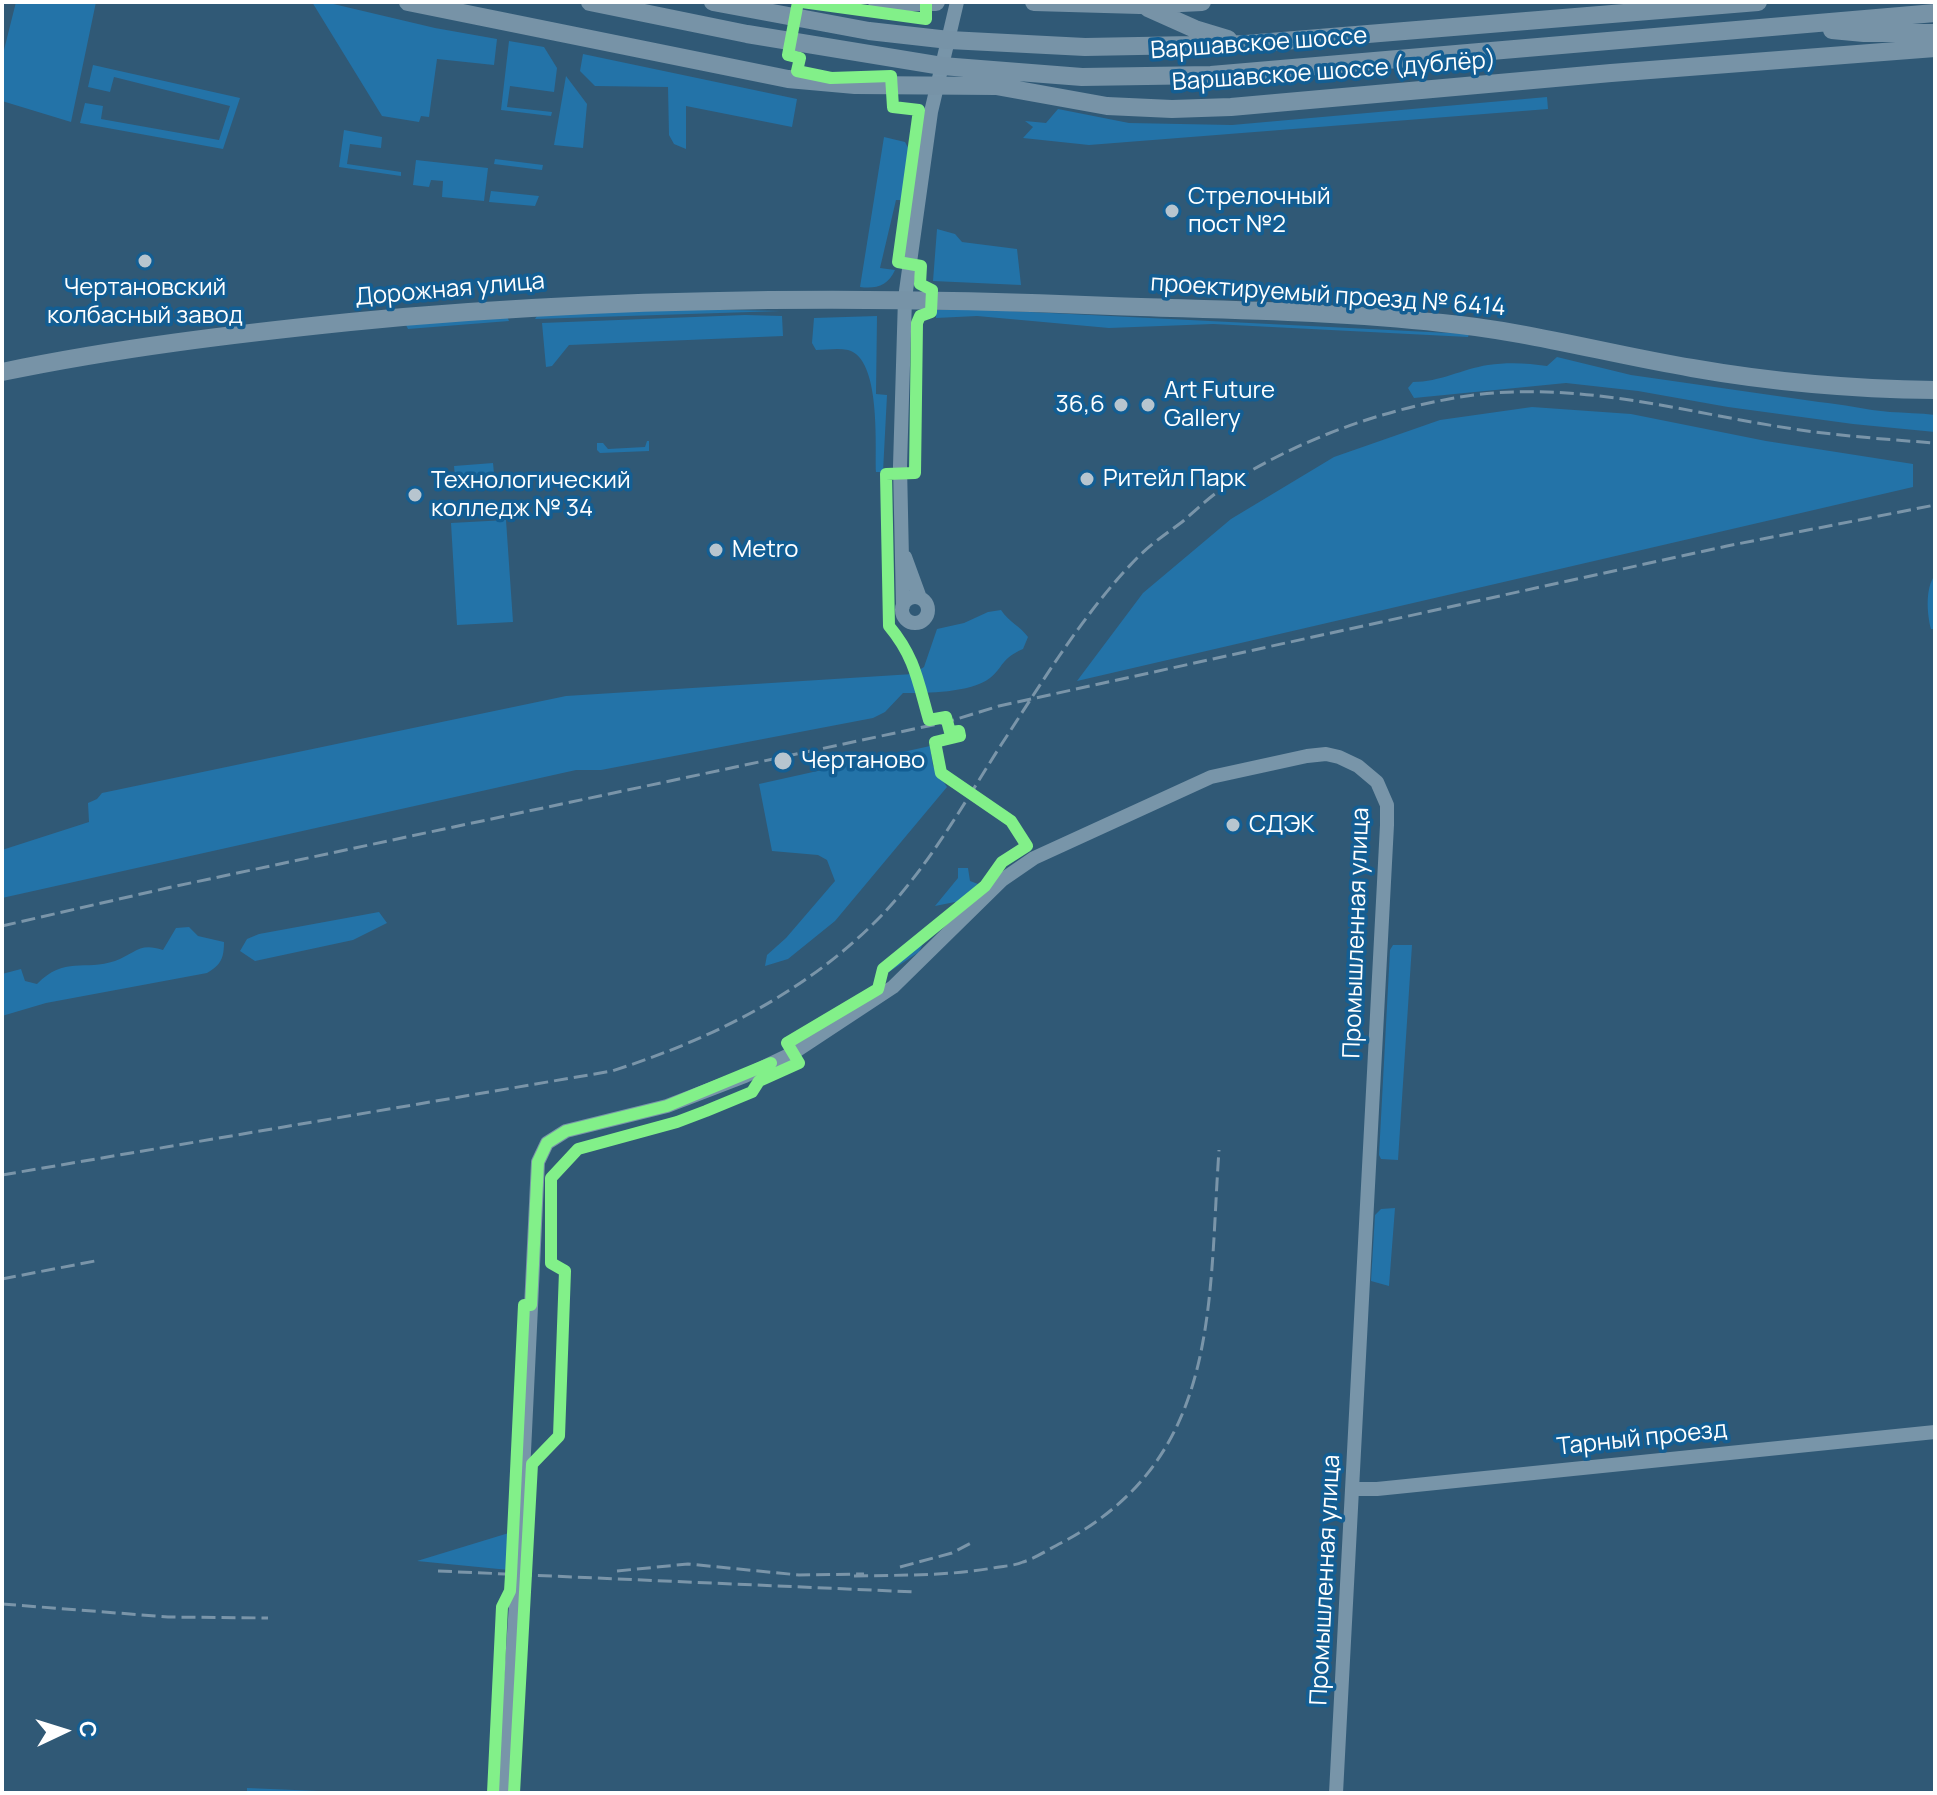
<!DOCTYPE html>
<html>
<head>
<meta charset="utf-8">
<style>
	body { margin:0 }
	#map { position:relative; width:1937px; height:1795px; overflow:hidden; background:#305976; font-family:Manrope,sans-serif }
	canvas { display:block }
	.frame { position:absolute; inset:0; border:4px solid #fff; pointer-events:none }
	.north { position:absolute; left:24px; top:1691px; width:80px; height:80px; -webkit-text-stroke:6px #135e93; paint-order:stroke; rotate:86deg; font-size:22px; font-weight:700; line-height:32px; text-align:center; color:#fff }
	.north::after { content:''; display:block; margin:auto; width:28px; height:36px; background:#fff; clip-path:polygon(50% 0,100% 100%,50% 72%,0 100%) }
</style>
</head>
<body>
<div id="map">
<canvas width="1937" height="1795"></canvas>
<div class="frame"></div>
<div class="north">С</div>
</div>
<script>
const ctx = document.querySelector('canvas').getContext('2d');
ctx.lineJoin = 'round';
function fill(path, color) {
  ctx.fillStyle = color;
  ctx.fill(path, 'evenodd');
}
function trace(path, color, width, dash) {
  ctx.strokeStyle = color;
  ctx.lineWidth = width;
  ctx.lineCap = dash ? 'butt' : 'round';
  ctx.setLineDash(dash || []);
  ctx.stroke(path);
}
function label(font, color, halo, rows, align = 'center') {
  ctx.font = font + ' Manrope,sans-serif';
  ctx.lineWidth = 7;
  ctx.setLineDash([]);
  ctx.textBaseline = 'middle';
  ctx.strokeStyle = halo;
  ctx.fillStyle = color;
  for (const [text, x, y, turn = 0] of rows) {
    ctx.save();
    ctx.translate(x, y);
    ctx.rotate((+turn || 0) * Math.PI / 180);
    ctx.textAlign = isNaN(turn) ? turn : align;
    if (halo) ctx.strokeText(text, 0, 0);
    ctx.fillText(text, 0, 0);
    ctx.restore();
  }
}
const green = new Path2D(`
	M 16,2 L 96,2 L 71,122 L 2,101 L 2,58 Z
	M 312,2 L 325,2 L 435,28 L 497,39 L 494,65 L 437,59 L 429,117 L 421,116 L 419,122 L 382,116 Z
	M 509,41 L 544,47 L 557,68 L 554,92 L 510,86 L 507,107 L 552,112 L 551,116 L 501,110 Z
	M 583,54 L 797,99 L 792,127 L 686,106 L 686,149 L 674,144 L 669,135 L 668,87 L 595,86 L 580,71 Z
	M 93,65 L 240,98 L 223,149 L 80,123 L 85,103 L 103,106 L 101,119 L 219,140 L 230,106 L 114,77 L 110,92 L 88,87 Z
	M 566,76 L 587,104 L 583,148 L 554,145 Z
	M 1547,97 L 1548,109 L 1089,145 L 1023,138 L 1033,127 L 1025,121 L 1046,123 L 1058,109 L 1129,123 L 1232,125 Z
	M 344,130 L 382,137 L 381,148 L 350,144 L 347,164 L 401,172 L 401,176 L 339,167 Z
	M 884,137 L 905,142 L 911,153 L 903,200 L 896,200 L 880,268 L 895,270 C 888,286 876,289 860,287 Z
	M 495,159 L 543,165 L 542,170 L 494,164 Z
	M 416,160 L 488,168 L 484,201 L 442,197 L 443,181 L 431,180 L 429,187 L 413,185 Z
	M 491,191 L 539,196 L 535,206 L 489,202 Z
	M 937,229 L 955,234 L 962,242 L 1017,249 L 1021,285 L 933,281 Z
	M 678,309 L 781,311 L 535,319 L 539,313 Z
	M 936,310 L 990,310 L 1469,334 L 1468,337 L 1213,324 L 1109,328 L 977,316 L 936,318 Z
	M 745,315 L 782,316 L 783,336 L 569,345 L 552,366 L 546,367 L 542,323 Z
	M 507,316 L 509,321 L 408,329 L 406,325 Z
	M 877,316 L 876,394 L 887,395 L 883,472 L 876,472 C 875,445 881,358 848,350 C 838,348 826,350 816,350 L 812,343 L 814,318 Z
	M 1557,357 L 1631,375 L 1819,402 C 1843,404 1866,410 1890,412 C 1905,413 1920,413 1935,415 L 1935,432 L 1853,424 L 1728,407 L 1638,391 L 1566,383 L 1414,398 L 1408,388 L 1413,382 C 1440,382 1462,369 1488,365 C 1508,362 1528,363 1547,366 Z
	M 1532,407 L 1631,414 L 1766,441 L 1913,464 L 1913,487 L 1077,681 L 1143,593 L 1231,519 L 1334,457 L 1440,420 Z
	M 647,441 L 649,441 L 649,451 L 600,453 L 597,450 L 597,443 L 603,443 L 608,449 L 645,447 Z
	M 493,463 L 495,484 L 456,487 L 454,466 Z
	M 506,520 L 513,622 L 457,625 L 451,523 Z
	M 1935,575 L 1935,629 L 1931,629 C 1927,614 1925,588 1935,575 Z
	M 1001,610 C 1009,622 1020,626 1028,637 L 1023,649 C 1000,659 1004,667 990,678 C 970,693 927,693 903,693 L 885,712 L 873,718 L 601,770 L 576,770 L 2,898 L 2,850 L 89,822 L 88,803 L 97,799 L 102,793 L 566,696 L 913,674 L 924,667 L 937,629 L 964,623 L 988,612 Z
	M 930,746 L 933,766 L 947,787 L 835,921 L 788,959 L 765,966 L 767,955 L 786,938 L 835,881 L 827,860 L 818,855 L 772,851 L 759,784 Z
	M 958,868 L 968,868 L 970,881 L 978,884 L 957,904 L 955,902 L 935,906 L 958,878 Z
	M 379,912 L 387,923 L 353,940 L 255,961 L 240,951 L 247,939 L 259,934 Z
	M 189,927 L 198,936 L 224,942 C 224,958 221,965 207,973 L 46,1003 L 2,1016 L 2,974 L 21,969 L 25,981 L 37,984 C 64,956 85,971 115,961 C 136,953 139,942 163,950 L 176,928 Z
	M 925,939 L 919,952 L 886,974 L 909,947 Z
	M 1393,945 L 1412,945 L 1398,1160 L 1381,1159 L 1379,1155 L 1390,950 Z
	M 1395,1208 L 1389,1286 L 1371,1281 L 1375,1215 L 1381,1209 Z
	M 512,1532 L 509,1570 L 417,1561 Z
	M 247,1788 L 342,1792 L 351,1793 L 247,1793 Z`);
const minor = new Path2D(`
	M 905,557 L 920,598
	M902 610a13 13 0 1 1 26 0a13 13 0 1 1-26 0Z
	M 903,606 L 900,466 L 905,298 L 931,112 L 957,2
	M 1353,1489 L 1377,1489 L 1935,1432
	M 503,1793 L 518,1576 L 538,1162 L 547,1143 L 566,1131 L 667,1106 L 745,1076 L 793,1053 L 893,987 L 1002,880 L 1034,858 L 1211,777 L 1307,756 L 1326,754 L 1339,757 L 1358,766 L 1377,782 L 1387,805 L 1387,825 L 1336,1793`);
const major = new Path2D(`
	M 408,2 L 788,79 L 855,85 L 996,86 L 1107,106 L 1172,109 L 1231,107 L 1611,73 L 1935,48
	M 590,2 L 747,34 L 942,66 L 1082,77 L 1211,75 L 1935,13
	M 713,2 L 869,31 L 949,40 L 1085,47 L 1246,44 L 1758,2
	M 877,2 L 936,2
	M 1034,2 L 1140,5 L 1202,2
	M 1148,8 L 1195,29 L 1228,39
	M 1832,30 L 1864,33 L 1935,33
	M 2,372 C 117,348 234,334 350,322 C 605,297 855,295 1111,306 C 1221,310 1333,311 1442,323 C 1527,331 1608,354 1692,368 C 1771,382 1854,389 1935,390`);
const rail = new Path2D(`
	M 2,926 L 167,888 L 947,722 L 999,706 L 1727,546 L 1935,505
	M 2,1175 L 612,1071 C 712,1039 807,992 881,916 C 929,866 964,803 1001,745 C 1043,681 1084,612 1138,557 C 1151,544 1167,533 1182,522 C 1198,508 1214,493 1232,482 C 1298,441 1373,413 1449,399 C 1575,375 1691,416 1815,432 C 1854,437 1895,440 1935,443
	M 2,1279 L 95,1261
	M 900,1567 L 952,1553 L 971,1543
	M 438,1571 L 915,1592
	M 617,1571 L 688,1564 L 799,1575 L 864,1574
	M 854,1576 C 901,1575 947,1576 993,1568 C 1003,1566 1014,1566 1023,1562 C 1036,1558 1049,1549 1061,1543 C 1221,1459 1208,1306 1219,1150
	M 2,1604 L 168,1617 L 268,1618`);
const cycleway = new Path2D(`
	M 802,2 L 926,19 L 926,2
	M 493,1793 L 502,1607 L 510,1591 L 511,1575 L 524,1305 L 531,1305 L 538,1162 L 547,1143 L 566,1131 L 667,1106 L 771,1063
	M 514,1793 L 532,1464 L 559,1436 L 565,1271 L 551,1263 L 551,1178 L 578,1149 L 677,1122 L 706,1111 L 752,1092 L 759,1081 L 799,1063 L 787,1043 L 878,989 L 883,969 L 985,886 L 1002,862 L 1027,846 L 1011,821 L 941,773 L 935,742 L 960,736 L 959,731 L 950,732 L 946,717 L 929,720 C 918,682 915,657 889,626 L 886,474 L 915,473 L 917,323 L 920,316 L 931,312 L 932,290 L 920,284 L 921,266 L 898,262 L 919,110 L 893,107 L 891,76 L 831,78 L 797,71 L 800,58 L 788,55 L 798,2`);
const markers = [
	[1172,211,8,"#b7c5cf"],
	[145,261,8,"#b7c5cf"],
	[1121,405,8,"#b7c5cf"],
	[1148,405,8,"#b7c5cf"],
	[1087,479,8,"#b7c5cf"],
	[415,495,8,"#b7c5cf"],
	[716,550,8,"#b7c5cf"],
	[783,761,10,"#b7c5cf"],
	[1233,825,8,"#b7c5cf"]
];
const streetNames = [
	["Варшавское шоссе",1259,44,-4],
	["Варшавское шоссе (дублёр)",1334,72,-4],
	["Дорожная улица",450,290,-5],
	["проектируемый проезд № 6414",1328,296,4],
	["Промышленная улица",1357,933,-88],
	["Тарный проезд",1642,1439,-6],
	["Промышленная улица",1326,1580,-87]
];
const poiNames = [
	["Стрелочный",1188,197],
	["пост №2",1188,225],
	["Чертановский",145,288,"center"],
	["колбасный завод",145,316,"center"],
	["Art Future",1164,391],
	["Gallery",1164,419],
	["36,6",1105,405,"right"],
	["Ритейл Парк",1103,479],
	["Технологический",431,481],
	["колледж № 34",431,509],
	["Metro",732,550],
	["Чертаново",801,761],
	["СДЭК",1249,825]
];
fill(green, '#2373a8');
trace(minor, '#7895a9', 14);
trace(major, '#7793a7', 18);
trace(rail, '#7a95a9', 3, [14, 6]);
trace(cycleway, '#82f089', 12);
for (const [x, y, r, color] of markers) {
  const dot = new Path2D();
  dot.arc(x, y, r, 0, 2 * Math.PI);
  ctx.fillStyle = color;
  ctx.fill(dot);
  trace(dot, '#135e93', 3);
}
label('24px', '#fff', '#135e93', streetNames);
label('24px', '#fff', '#135e93', poiNames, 'left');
</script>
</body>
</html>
